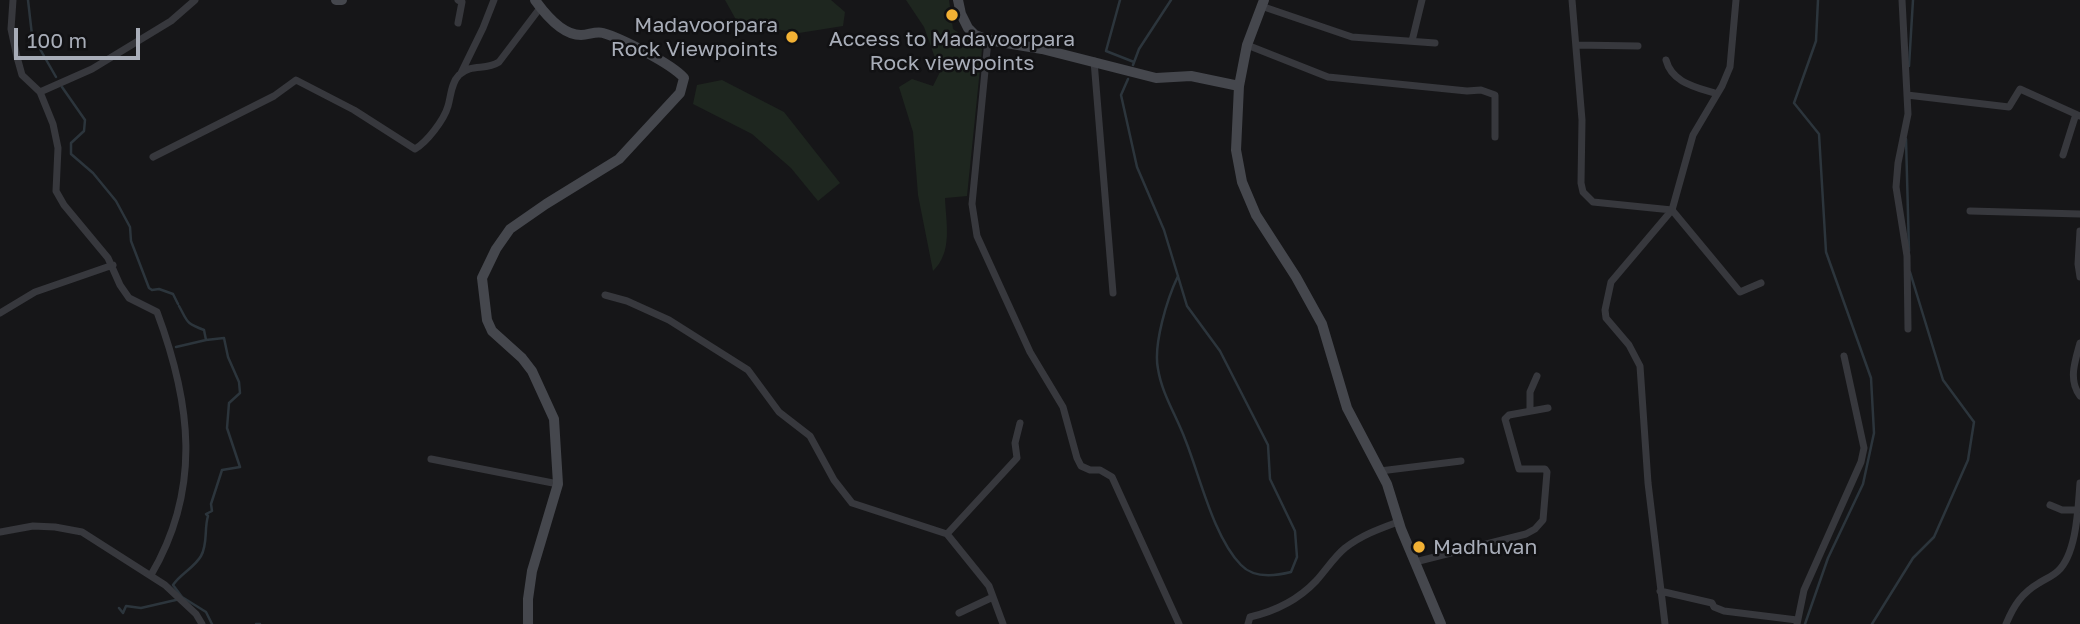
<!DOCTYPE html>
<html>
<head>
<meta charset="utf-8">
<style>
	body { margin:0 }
	#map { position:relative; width:2080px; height:624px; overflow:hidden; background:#161618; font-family:"Golos Text",sans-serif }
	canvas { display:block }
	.scale { position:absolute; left:14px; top:28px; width:126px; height:32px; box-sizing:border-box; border:4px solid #a8adb8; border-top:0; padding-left:9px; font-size:21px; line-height:24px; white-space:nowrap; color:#a8adb8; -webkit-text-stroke:5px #111113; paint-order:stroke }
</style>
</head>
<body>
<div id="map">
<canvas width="2080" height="624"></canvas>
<div class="scale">100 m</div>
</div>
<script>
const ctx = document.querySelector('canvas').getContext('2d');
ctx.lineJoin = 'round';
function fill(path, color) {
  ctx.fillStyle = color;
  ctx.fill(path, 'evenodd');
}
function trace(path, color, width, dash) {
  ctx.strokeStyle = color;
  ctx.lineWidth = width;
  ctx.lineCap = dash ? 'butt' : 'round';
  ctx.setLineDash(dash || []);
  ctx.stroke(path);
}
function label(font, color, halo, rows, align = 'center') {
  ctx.font = font + ' "Golos Text",sans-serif';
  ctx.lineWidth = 5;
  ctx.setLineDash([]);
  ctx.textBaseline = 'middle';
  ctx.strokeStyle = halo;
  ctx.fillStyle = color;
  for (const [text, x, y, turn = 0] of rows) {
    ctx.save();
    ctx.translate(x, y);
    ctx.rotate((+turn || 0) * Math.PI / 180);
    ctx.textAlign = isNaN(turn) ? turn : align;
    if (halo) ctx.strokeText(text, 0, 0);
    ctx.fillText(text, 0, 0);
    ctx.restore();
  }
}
const green = new Path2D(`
	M 725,0 L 831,0 L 845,12 L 843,26 L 799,33 L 763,27 L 744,34 Z
	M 906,0 L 949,0 L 953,29 L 982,49 L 967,196 L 945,198 C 946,223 953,252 933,271 L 918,195 L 913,132 L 899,87 L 912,79 L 933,86 L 940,72 L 924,27 Z
	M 722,80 L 784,112 L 840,183 L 818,201 L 791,168 L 752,134 L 693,104 L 697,85 Z`);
const stream = new Path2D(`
	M 28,0 L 32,35 L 56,77
	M 1120,0 L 1106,51 L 1134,62
	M 1133,65 L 1139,49 L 1171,0
	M 1909,66 L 1913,0
	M 1128,79 L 1121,95 L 1137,167 L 1164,230 L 1187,306 L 1220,351 L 1268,445 L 1270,479 L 1295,531 L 1297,557 L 1291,572 C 1275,576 1254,579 1241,565 C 1213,536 1200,476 1185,439 C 1176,415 1162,394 1158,369 C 1153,345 1167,299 1178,276
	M 62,87 L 85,120 L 84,131 L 71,143 L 71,154 L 93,173 L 116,201 L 130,227 L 131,241 L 149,288 L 152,290 L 159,289 L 173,294 L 178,304
	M 1906,139 L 1909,251
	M 179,306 C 188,322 185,323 204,330 L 206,340 L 224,338 L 228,357 L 239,382 L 240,393 L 229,403 L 227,428 L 240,467 L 222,470 L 211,504 L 212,511 L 206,514 L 208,516 C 204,529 208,544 201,556 C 194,568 180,574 173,585 L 182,597 L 206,612 L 212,624
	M 176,347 L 206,340
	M 119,608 L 123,613 L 126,606 L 141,608 L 180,599
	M 256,624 L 260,624
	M 1805,624 L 1828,558 L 1863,484 L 1874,433 L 1871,378 L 1826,252 L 1819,134 L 1794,103 L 1816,41 L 1818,0
	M 1872,624 L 1913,558 L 1934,537 L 1968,460 L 1974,422 L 1943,380 L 1910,272`);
const street = new Path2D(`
	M 13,0 L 11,29 L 17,57 L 22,75 L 40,92 L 53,124 L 58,148 L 56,191 L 64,205 L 108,258 L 120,285 L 129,298 L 157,312 C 191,403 202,488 151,575
	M 1572,0 L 1582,120 L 1581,183 L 1583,192 L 1593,202 L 1672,210 L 1740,292 L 1761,283
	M 1902,0 L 1908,114 L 1898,163 L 1896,187 L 1907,256 L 1908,329
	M 1261,6 L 1352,37 L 1435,43
	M 458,23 L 462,2 L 458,0
	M 988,40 L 972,204 L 977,236 L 1030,352 L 1063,407 L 1077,458 L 1081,466 L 1090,470 L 1100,470 L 1112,477 L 1179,624
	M 1412,41 L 1422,0
	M 1247,45 L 1328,77 L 1467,91 L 1481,90 L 1495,95 L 1495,137
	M 1576,45 L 1638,46
	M 1666,60 C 1672,83 1696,87 1717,94
	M 1094,61 L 1113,293
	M 461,73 L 483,28 L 494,0
	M 40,92 L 92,69 L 171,21 L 195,0
	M 1907,95 L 2009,107 L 2020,89 L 2080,116
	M 2063,155 L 2076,114
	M 153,157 L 274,96 L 296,80 L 354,110 L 415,149 C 427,142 444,120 448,106 C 451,96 451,83 459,75 C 472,63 485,71 499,62 L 540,8
	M 1970,211 L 2080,214
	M 2080,231 L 2078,264 L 2080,277
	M 605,295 L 627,301 L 669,320 L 748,370 L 779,412 L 810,436 L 834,480 L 852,503 L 947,534 L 989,586 L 1003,624
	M 0,313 L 35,292 L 113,265
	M 2080,343 C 2075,361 2068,380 2080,396
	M 1530,411 L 1530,392 L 1537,376
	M 431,459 L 558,484
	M 1380,471 L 1461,461
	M 2050,505 L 2062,510 L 2077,510
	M 0,532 L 33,526 L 55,527 L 82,532 L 165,585 L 196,614 L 202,624
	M 947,534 L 1017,458 L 1015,443 L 1020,423
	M 1415,562 L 1526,534 L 1535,529 L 1543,520 L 1547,472 L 1545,469 L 1519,469 L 1505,419 L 1509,415 L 1548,408
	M 1660,591 L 1712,603 L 1714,607 L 1724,611 L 1797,620
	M 959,613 L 993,597
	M 1248,624 L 1250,617 C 1276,611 1298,600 1316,581 C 1326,570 1334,557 1345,548 C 1362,535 1379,529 1398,522
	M 1665,624 L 1648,483 L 1640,366 L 1629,345 L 1606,318 L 1605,310 L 1611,282 L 1672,210 L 1693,135 L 1722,86 L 1730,67 L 1736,0
	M 1797,624 L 1804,590 L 1861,462 L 1864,448 L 1844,356
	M 2006,624 C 2014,605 2022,593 2039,583 C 2045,579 2053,576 2058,571 C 2077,553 2078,507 2080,483`);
const secondary = new Path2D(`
	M 336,0 L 342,0
	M 958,0 L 961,14 L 968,28 L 975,35 L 988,40 L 1042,49 L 1156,78 L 1191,76 L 1239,86
	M 1264,0 L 1247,45 L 1239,86 L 1236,150 L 1242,182 L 1256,215 L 1296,277 L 1322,324 L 1347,408 L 1387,484 L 1401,529 L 1441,624
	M 528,624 L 528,599 L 532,571 L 558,484 L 554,419 L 532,371 L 522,358 L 492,331 L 487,320 L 482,278 L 496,249 L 510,229 L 546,204 L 619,159 L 680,93 L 684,78 C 672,64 621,38 603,33 C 595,31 589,35 581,35 C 562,35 545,14 535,0`);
const markers = [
	[952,15,7,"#f2b134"],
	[792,37,7,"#f2b134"],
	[1419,547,7,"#f2b134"]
];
const poiNames = [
	["Madavoorpara",778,25],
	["Rock Viewpoints",778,49],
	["Access to Madavoorpara",952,39,"center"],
	["Rock viewpoints",952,63,"center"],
	["Madhuvan",1433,547,"left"]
];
fill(green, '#1e261f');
trace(stream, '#2c353c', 2.5);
trace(street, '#37383d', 7);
trace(secondary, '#45474d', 10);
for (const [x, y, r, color] of markers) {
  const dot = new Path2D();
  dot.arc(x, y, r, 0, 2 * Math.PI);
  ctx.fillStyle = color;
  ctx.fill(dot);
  trace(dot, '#111113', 2.5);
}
label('21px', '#a8adb8', '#111113', poiNames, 'right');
</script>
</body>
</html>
